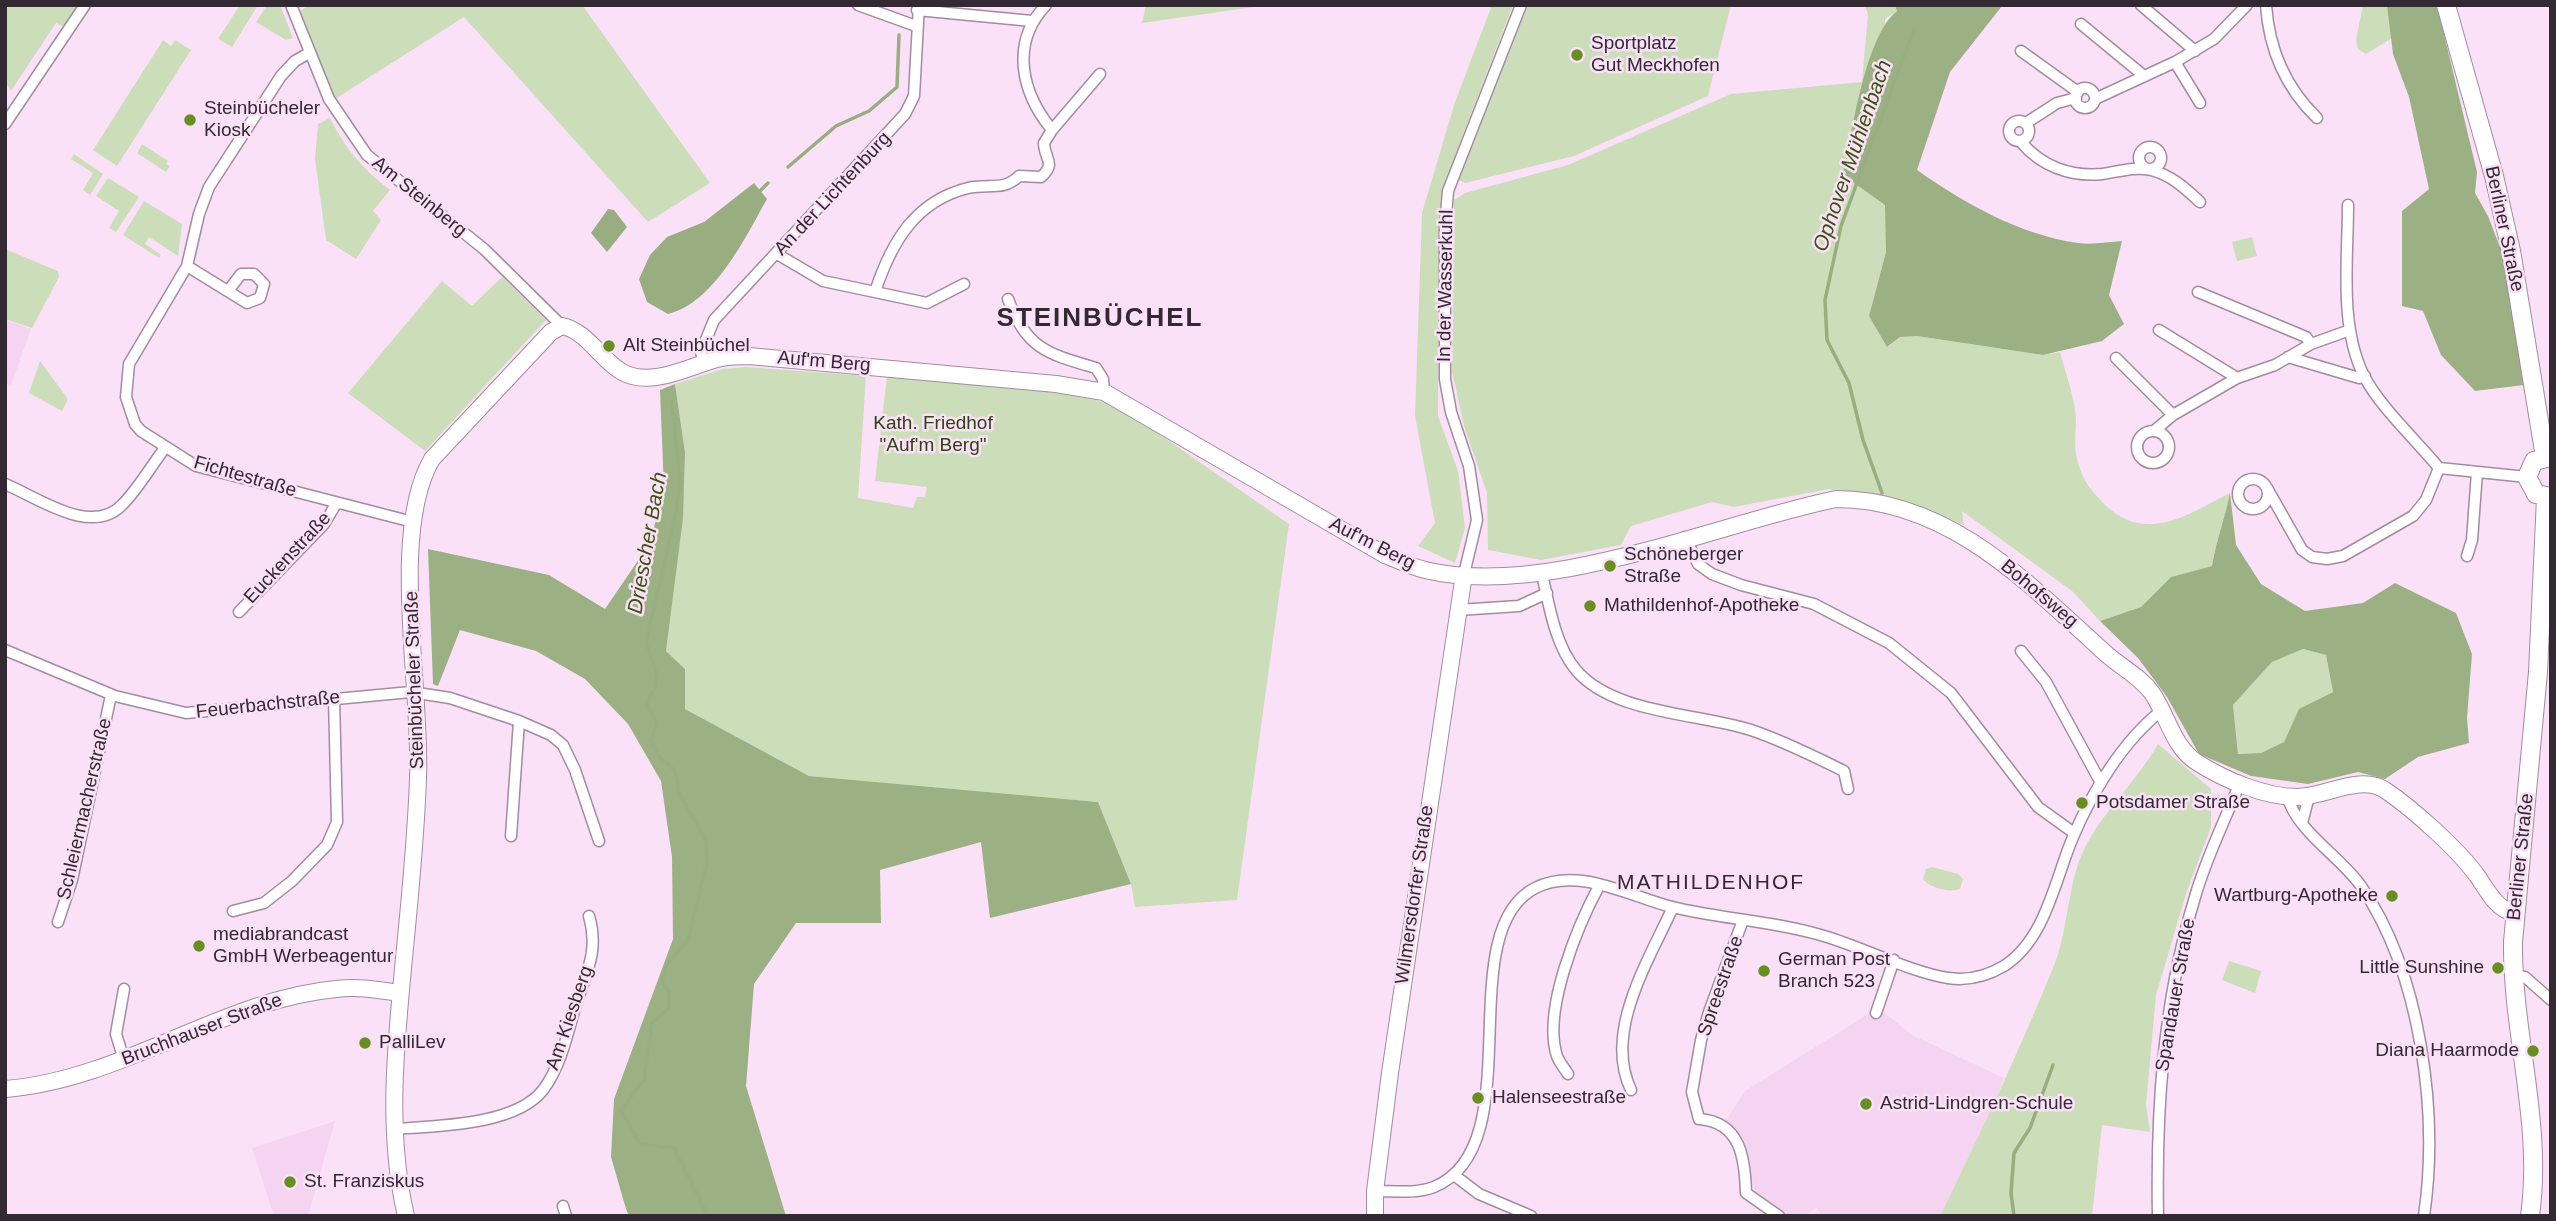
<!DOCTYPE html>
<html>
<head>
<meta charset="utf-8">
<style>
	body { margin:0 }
	#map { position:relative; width:2556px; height:1221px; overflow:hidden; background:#fbe1f8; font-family:Helvetica,sans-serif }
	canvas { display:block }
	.frame { position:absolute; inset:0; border:7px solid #332932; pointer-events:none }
</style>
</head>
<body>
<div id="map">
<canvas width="2556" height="1221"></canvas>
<div class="frame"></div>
</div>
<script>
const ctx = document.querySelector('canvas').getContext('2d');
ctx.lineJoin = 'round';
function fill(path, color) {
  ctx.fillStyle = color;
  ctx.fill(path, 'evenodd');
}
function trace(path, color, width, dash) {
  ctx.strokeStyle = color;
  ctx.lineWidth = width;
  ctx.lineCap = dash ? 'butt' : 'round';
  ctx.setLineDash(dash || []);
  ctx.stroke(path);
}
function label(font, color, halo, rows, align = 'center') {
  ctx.font = font + ' Helvetica,sans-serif';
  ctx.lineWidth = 5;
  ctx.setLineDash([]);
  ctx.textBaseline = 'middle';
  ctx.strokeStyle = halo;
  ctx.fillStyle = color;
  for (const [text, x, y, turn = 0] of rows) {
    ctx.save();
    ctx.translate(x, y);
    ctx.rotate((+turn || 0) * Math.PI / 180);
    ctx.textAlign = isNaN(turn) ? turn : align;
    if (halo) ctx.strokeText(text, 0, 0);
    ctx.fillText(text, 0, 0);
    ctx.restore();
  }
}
const built = new Path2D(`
	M 5,320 L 31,329 L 11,385 L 5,383 Z
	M 1870,1013 L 1885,1013 L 1912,1035 L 2004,1078 L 1989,1117 L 1940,1216 L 1822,1216 L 1816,1207 L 1805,1216 L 1786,1216 L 1755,1193 L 1742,1140 L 1725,1122 L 1745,1091 Z
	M 335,1121 L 308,1216 L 274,1216 L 252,1148 Z`);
const green = new Path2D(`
	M 5,5 L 78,5 L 64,27 L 56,23 L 11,91 L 5,81 Z
	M 240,5 L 258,5 L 232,47 L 218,39 Z
	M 267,5 L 280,5 L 293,38 L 286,40 L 256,22 Z
	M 310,5 L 582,5 L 710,183 L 648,222 L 464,17 L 335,99 L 300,11 Z
	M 1146,5 L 1268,5 L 1142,23 Z
	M 1492,5 L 1513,5 L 1442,189 L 1440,220 L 1438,416 L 1458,471 L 1465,528 L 1455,563 L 1418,546 L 1435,523 L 1415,416 L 1422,213 L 1455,102 Z
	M 1528,5 L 1731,5 L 1708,96 L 1574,156 L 1465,183 L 1459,180 Z
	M 1864,5 L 1895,5 L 1897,11 L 1885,19 L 1886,252 L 1869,316 L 1888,347 L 1900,337 L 1917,336 L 2043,355 L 2060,352 C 2065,371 2072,390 2075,409 C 2078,427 2072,444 2078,463 C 2083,481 2091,490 2103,503 C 2145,545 2187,515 2230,493 C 2225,518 2216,540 2212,566 L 2171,577 L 2141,607 L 2100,621 L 2072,591 L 1962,511 L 1964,525 L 1916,505 L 1829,489 L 1734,507 L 1712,502 L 1631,526 L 1621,545 L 1541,560 L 1488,550 L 1487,493 L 1464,426 L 1452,371 L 1454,200 L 1465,193 L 1568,165 L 1731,94 L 1862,82 L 1868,14 Z
	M 2363,5 L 2396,5 L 2402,32 L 2366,54 L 2358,49 L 2356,40 Z
	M 163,40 L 171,46 L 175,40 L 191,50 L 117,166 L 93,150 Z
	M 330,118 C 347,151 361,167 390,190 L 373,211 L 381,220 L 356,259 L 326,240 L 315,159 L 318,124 Z
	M 142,144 L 168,161 L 166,164 L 170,166 L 166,172 L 137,153 Z
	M 74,154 L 103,174 L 90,195 L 83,190 L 93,173 L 71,159 Z
	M 108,178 L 139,197 L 116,232 L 109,228 L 119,211 L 96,196 Z
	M 144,201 L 182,224 L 178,256 L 149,237 L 145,244 L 161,255 L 159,258 L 123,235 Z
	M 2252,237 L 2257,256 L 2237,261 L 2232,242 Z
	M 5,249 L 58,271 L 59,277 L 32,328 L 5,319 Z
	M 502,277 L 546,320 L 425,451 L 348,393 L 442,281 L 472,306 Z
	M 40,361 L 68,399 L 62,411 L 29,393 Z
	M 746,367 L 866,376 L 858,498 L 913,508 L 917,497 L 925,497 L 927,487 L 875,481 L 887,376 L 1067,394 L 1108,403 L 1146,425 L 1289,524 L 1237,900 L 1135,907 L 1131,884 L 1098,802 L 809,776 L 685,709 L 685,669 L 666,651 L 685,452 L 675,384 L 723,369 Z
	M 2303,649 L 2326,655 L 2333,692 L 2300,709 L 2284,742 L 2261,753 L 2238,754 L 2233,705 L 2272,662 Z
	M 2158,744 L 2211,789 L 2211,827 L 2187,891 L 2156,995 L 2146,1104 L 2150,1132 L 2102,1125 L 2092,1216 L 1940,1216 C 1981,1133 2020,1049 2055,963 C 2070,923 2067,877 2089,840 C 2107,808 2138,779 2158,744 Z
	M 1932,867 L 1958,874 L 1963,879 L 1960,889 C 1949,893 1930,888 1923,879 L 1926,869 Z
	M 2229,961 L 2261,971 L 2255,993 L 2222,980 Z`);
const forest = new Path2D(`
	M 1895,5 L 2002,6 L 1950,72 L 1917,170 C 1964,203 2020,235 2078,243 C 2092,245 2108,242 2122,241 L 2109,295 L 2124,324 L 2102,341 L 2043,355 L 1917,336 L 1900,337 L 1887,347 L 1869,316 L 1886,252 L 1885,205 L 1843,175 C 1852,133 1865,36 1897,11 Z
	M 2387,5 L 2437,5 L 2477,172 L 2475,193 L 2488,216 L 2505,260 L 2524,385 L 2475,391 L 2441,355 L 2423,311 L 2402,306 L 2402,211 L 2429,189 L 2409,97 L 2393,54 Z
	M 675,384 L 685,452 L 683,518 L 666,651 L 685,669 L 685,709 L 809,776 L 1098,802 L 1131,884 L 990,918 L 981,842 L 880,870 L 881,923 L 796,923 L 754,984 L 746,1086 L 786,1216 L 629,1216 L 626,1209 L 611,1157 L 614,1099 L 673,939 L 672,857 L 661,781 L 628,724 L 585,679 L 536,651 L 460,630 L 438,686 L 433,684 L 428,549 L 549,575 L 605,609 L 650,543 L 664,489 L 660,390 Z
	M 2230,493 L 2236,545 L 2261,584 L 2305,611 L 2363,603 L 2395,583 L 2456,613 L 2472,654 L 2467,718 L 2469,743 L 2418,757 L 2385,779 L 2358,772 L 2308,784 L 2251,776 L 2199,754 L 2167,697 L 2138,658 L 2100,621 L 2141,607 L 2171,577 L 2212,566 C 2216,541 2225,518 2230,493 ZM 2303,649 L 2326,655 L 2333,692 L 2299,709 L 2284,742 L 2261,753 L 2238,754 L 2233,705 L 2272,662 Z`);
const water = new Path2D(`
	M 754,183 L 767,199 C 745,238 714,303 668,314 L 647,302 L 639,279 L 650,255 L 667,237 L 704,222 Z
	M 608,209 L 614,210 L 627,227 L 607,252 L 591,233 Z`);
const stream = new Path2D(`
	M 788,167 L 836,126 L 869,111 L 897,87 L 899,35
	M 759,192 L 768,183
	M 1882,493 L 1863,440 L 1849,383 L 1827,340 L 1825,300 L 1841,226 L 1914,29
	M 655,687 L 657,675 L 646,642 L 676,513 L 680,481 L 672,401
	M 652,692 L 647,705 L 657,723 L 651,741 L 658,755 L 675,771 L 679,793 L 706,841 L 707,862 L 688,940 L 667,964 L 662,982 L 669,992 L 669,1008 L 652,1023 L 644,1080 L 621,1110 L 640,1144 L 674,1148 L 708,1216
	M 2014,1216 L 2011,1193 L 2014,1153 L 2030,1128 L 2053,1065`);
const street = new Path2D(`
	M 291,5 L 329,99 L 367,155 L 484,249 L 562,326
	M 858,5 L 916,26
	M 2141,5 L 2195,51
	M 2266,5 C 2269,49 2285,87 2317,118
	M 917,10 L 1032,21
	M 2081,24 L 2144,76
	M 2021,51 L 2078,92
	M 309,53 L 295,61 L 281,76 L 209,187 L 199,214 L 187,266 L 129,364 L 126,397 L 135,424 L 141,431 L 196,466 L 413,522
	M 2175,62 L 2200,103
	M2075 98a10 10 0 1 1 20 0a10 10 0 1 1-20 0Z
	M 2095,99 L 2175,62 L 2214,39 L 2247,5
	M2009 131a10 10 0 1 1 20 0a10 10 0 1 1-20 0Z
	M 2026,123 L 2057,103 L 2076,98
	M 5,124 L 85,5
	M 1052,130 L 1100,74
	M 2021,142 C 2041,166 2070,177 2102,174 C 2118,172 2134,166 2151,170 C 2171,175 2185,188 2200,202
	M2139 158a11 11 0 1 1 22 0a11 11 0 1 1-22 0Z
	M 2348,205 C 2348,260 2339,326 2364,376 C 2380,407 2416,440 2439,468 L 2527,477
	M 777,254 L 823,281 L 875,292 C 891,243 915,201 968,188 C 988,183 1003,192 1019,176 L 1041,177 C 1057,163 1044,159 1044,143 L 1052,130 C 1021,92 1010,43 1046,5
	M 187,266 L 247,303 L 260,298 L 264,284 L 254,274 L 241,274 L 228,291
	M 875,292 L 927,303 L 964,284
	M 2198,292 L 2306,337 L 2311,344
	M 1008,299 C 1026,349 1048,354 1096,368 L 1103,379 L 1104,392
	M 2159,330 L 2237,378
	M 2288,357 L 2359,378 L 2365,376
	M 2116,358 L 2173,415
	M 704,363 L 701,352 L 714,320 L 905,114 L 914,96 L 919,5
	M 2154,431 L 2173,415 L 2237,378 L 2275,365 L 2311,344 L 2350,330
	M2137 447a16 16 0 1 1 32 0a16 16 0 1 1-32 0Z
	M2238 494a15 15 0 1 1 30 0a15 15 0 1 1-30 0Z
	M 5,484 C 37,497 91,537 122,505 C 138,489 151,466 165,448
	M 2267,488 L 2302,550 L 2312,557 L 2327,559 L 2343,556 L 2413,516 L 2426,500 L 2439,468
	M 1685,537 L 1698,564 L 1712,574 L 1741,585 L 1814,604 L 1889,643 L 1951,693 L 2038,807 L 2074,833
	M 2467,556 L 2472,540 L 2477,472
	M 1464,574 L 1477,520 L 1469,466 L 1451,412 L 1445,379 L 1445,228 L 1448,191 L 1521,5
	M 1542,574 C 1549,605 1555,645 1576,670 C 1613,714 1698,713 1751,730 C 1784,741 1813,756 1844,771 L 1848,789
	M 1458,610 L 1519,606 L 1547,593
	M 239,612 L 324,524 L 336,504
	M 5,650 L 115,696 L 186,713 L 411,692 L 450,698 L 519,721 L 551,735 L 563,745 L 575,770 L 599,841
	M 2021,651 L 2046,682 L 2101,783
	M 2287,796 C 2298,833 2339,855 2361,886 C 2421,973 2439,1113 2424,1216
	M 2302,823 L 2309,796
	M 511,836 L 519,721
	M 233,911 L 264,903 L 292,881 L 327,845 L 337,822 L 334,698
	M 1743,920 L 1709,1012 L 1701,1040 L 1692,1092 L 1699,1119 C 1741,1122 1745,1159 1746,1193 L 1779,1216
	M 58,922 L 72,880 L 111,695
	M 2513,974 L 2525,977 L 2551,1000
	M 1876,1013 L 1894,960
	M 124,1060 L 116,1034 L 124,989
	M 1568,1074 C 1565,1069 1559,1062 1557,1056 C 1542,1011 1578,925 1599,886
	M 1631,1090 C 1603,1032 1649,960 1673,907
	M 395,1129 C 438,1126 516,1125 543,1090 C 561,1066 568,1032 576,1004 C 587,972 599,950 589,916
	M 1454,1175 L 1479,1194 L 1531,1216
	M 1375,1191 C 1394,1191 1416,1194 1434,1187 C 1533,1146 1449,933 1535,888 C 1578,866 1629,896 1672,907 C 1722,919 1774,921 1824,936 C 1862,947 1910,972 1948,978 C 1968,981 1987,976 2004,966 C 2046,939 2055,879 2073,837 C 2092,792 2123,741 2161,711
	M 563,1206 L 566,1216
	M 2158,1216 C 2156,1108 2163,1002 2195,897 C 2206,858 2225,820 2240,783`);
const secondary = new Path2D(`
	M 5,1089 C 122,1080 224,999 336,989 C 358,986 379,990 400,993
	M 406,1216 C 386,1131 396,1043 404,958 C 410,898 416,838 418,778 C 422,691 389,532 432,459 L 551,332 L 562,326 C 587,331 601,360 622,372 C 653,389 692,364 722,358 C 731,356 741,356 749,356 L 1056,384 L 1104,392 L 1385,555 C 1398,560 1412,567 1425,570 C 1546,599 1715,524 1836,499 C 1948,499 2027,582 2104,652 C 2119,666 2140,676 2152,693 C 2168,716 2173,748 2198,763 C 2225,780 2265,797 2297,797 C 2325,797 2360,774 2385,790 C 2413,809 2459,850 2478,877 C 2487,890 2497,910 2514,913
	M 1375,1216 L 1375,1191 L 1390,1073 L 1464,574`);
const primary = new Path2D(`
	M 2446,5 L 2494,176 L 2511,251 L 2545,457
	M 2551,457 L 2534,461 L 2527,477 L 2536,494 L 2551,497
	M 2530,1216 C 2543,1123 2512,1034 2513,942 L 2538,672 L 2546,498`);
const markers = [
	[1577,55,7,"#668f1f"],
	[190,120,7,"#668f1f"],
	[609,346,7,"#668f1f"],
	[1610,566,7,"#668f1f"],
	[1590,606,7,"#668f1f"],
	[2082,803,7,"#668f1f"],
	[2392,896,7,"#668f1f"],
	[199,946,7,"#668f1f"],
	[2498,968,7,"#668f1f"],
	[1764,971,7,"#668f1f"],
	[365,1043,7,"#668f1f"],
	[2533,1051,7,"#668f1f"],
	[1478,1098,7,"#668f1f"],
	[1866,1104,7,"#668f1f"],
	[290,1182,7,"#668f1f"]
];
const poiNames = [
	["Sportplatz",1591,44],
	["Gut Meckhofen",1591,66],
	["Steinbücheler",204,109],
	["Kiosk",204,131],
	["Alt Steinbüchel",623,346],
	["Schöneberger",1624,555],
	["Straße",1624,577],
	["Mathildenhof-Apotheke",1604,606],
	["Potsdamer Straße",2096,803],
	["Wartburg-Apotheke",2378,896,"right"],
	["mediabrandcast",213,935],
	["GmbH Werbeagentur",213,957],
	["German Post",1778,960],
	["Branch 523",1778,982],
	["Little Sunshine",2484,968,"right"],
	["PalliLev",379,1043],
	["Diana Haarmode",2519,1051,"right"],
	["Halenseestraße",1492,1098],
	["Astrid-Lindgren-Schule",1880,1104],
	["St. Franziskus",304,1182]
];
const streetNames = [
	["An der Lichtenburg",833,194,-47],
	["Am Steinberg",419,197,39],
	["Berliner Straße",2504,229,78],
	["In der Wasserkuhl",1446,286,-89],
	["Auf'm Berg",824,362,5],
	["Fichtestraße",245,477,16],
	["Auf'm Berg",1372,544,27],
	["Euckenstraße",288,558,-47],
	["Bohofsweg",2039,594,40],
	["Steinbücheler Straße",415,680,-92],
	["Feuerbachstraße",268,705,-6],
	["Schleiermacherstraße",85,809,-77],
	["Berliner Straße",2521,857,-84],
	["Wilmersdorfer Straße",1415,895,-82],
	["Spreestraße",1721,986,-71],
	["Spandauer Straße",2176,995,-80],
	["Am Kiesberg",570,1018,-71],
	["Bruchhauser Straße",202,1030,-21]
];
const parkNames = [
	["Kath. Friedhof",933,424],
	["\"Auf'm Berg\"",933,446]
];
const waterNames = [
	["Ophover Mühlenbach",1853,156,-71],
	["Driescher Bach",648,543,-80]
];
const neighbourhoodNames = [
	["MATHILDENHOF",1711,883]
];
const districtNames = [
	["STEINBÜCHEL",1100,319]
];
fill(built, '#f4d4f0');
fill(green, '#ccddb9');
fill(forest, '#9cb183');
fill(water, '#98ae80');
trace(stream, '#98ae80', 3.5);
trace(street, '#a38ba0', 13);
trace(secondary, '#a38ba0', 18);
trace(primary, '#a38ba0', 20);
trace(street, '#fff', 10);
trace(secondary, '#fff', 16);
trace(primary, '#fff', 18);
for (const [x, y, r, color] of markers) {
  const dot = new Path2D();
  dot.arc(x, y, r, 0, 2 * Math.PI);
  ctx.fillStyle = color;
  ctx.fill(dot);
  trace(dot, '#fbe1f8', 2.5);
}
label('19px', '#332932', '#fbe1f8', poiNames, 'left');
label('19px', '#332932', '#fbe1f8', streetNames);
label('19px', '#2f4311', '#fbe1f8', parkNames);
label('italic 21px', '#3a540f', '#fbe1f8', waterNames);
ctx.letterSpacing = '2px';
label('21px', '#332932', '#fbe1f8', neighbourhoodNames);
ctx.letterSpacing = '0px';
ctx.letterSpacing = '2px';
label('bold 26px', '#332932', '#fbe1f8', districtNames);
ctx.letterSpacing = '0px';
</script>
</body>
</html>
